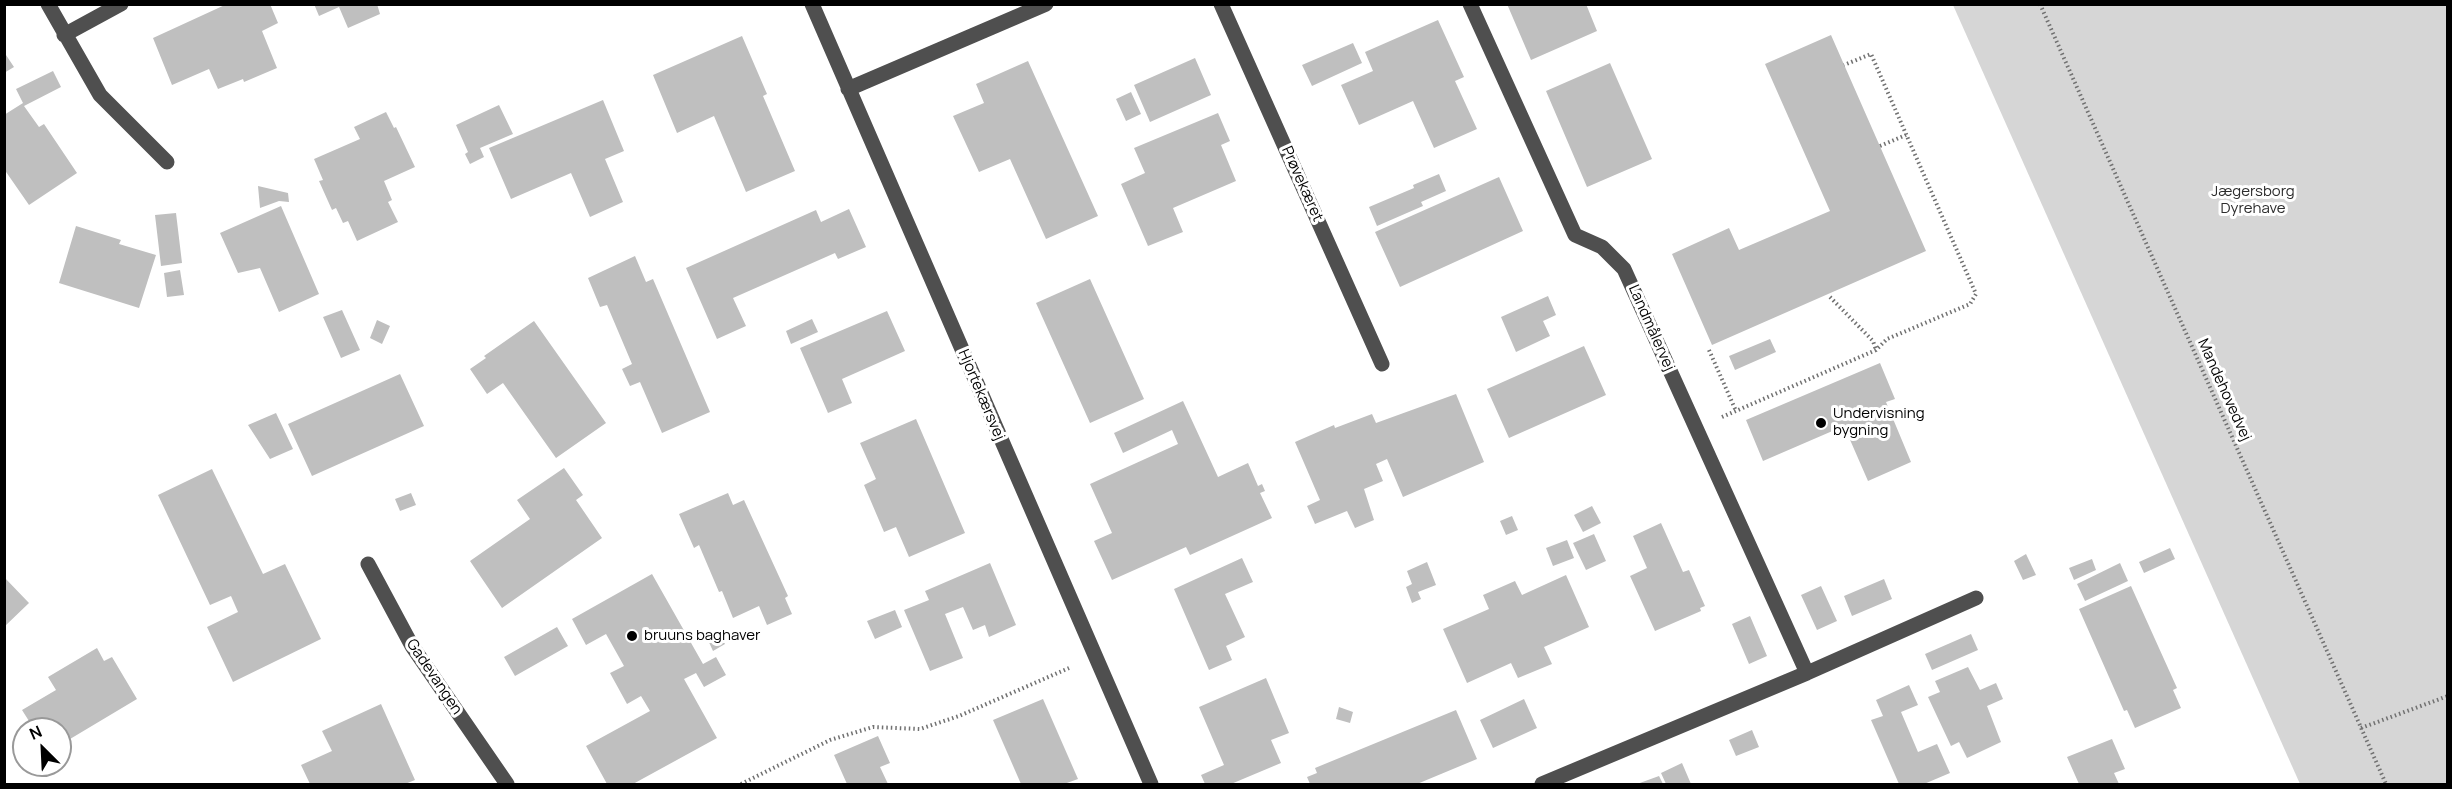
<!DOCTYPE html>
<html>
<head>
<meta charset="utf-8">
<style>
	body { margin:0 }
	#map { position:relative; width:2452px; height:789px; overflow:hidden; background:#fff; font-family:Manrope,sans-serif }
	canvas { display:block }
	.frame { position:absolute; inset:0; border:6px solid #000; pointer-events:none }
	.north { position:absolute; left:12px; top:717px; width:60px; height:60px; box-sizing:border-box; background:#fff; border:2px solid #999; border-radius:50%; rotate:336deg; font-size:16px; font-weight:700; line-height:24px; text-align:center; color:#000 }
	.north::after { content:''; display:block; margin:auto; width:21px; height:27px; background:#000; clip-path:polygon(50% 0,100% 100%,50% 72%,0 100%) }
</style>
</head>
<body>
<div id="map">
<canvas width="2452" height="789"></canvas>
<div class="frame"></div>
<div class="north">N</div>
</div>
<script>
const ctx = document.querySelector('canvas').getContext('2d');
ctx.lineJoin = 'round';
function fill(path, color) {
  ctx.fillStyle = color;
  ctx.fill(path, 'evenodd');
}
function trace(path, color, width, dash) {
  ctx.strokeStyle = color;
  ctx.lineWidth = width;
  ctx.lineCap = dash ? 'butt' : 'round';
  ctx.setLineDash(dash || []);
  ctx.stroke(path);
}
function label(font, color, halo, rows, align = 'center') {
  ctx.font = font + ' Manrope,sans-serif';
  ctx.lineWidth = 6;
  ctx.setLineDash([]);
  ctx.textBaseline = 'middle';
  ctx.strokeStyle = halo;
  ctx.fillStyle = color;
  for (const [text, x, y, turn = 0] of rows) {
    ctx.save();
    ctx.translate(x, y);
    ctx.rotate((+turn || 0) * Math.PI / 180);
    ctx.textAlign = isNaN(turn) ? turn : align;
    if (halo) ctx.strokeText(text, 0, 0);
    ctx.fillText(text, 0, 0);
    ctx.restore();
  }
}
const green = new Path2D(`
	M 1953,5 L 2447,5 L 2447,784 L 2300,784 Z`);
const building = new Path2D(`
	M 227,4 L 270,4 L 278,23 L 262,31 L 277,68 L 244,82 L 243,79 L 218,89 L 209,69 L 172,85 L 153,38 Z
	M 314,4 L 377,4 L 380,14 L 348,28 L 339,7 L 319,16 Z
	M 1507,4 L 1586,4 L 1597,31 L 1531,60 Z
	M 1438,20 L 1464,77 L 1455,81 L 1477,129 L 1434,148 L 1413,101 L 1359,125 L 1341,85 L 1373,71 L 1365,52 Z
	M 1831,35 L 1926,251 L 1712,345 L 1672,254 L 1729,228 L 1739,250 L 1830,211 L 1765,64 Z
	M 742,36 L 767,94 L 763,96 L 795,171 L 746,192 L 714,116 L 677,133 L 653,75 Z
	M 1353,43 L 1362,63 L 1312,86 L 1302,65 Z
	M 4,52 L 14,67 L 4,73 Z
	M 1195,58 L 1211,95 L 1150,122 L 1134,85 Z
	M 1028,61 L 1098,216 L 1046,239 L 1010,159 L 979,172 L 953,116 L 984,103 L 976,84 Z
	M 1610,63 L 1652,159 L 1587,187 L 1546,91 Z
	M 53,71 L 61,87 L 24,106 L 39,127 L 44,124 L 77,173 L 29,205 L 4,169 L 4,115 L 23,103 L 16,89 Z
	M 1131,92 L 1141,114 L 1126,121 L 1116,99 Z
	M 603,100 L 624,151 L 605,159 L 623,202 L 590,217 L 571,173 L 511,199 L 489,148 Z
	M 499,105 L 513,134 L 480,148 L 484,157 L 470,164 L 465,154 L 468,152 L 456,125 Z
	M 386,112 L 394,128 L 396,127 L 415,167 L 384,181 L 392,200 L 388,202 L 398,222 L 357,241 L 348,221 L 343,223 L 336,208 L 332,210 L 319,181 L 323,180 L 314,159 L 360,139 L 354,127 Z
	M 1218,113 L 1230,141 L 1221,145 L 1236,181 L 1173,208 L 1183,232 L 1148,246 L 1121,184 L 1145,173 L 1134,148 Z
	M 1439,174 L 1446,191 L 1421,202 L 1423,206 L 1377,226 L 1369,207 L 1414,188 L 1413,185 Z
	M 1499,177 L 1523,231 L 1400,287 L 1375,232 Z
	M 258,186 L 288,193 L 289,202 L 279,201 L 260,208 Z
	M 281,206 L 319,294 L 279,312 L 260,268 L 238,273 L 220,233 Z
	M 849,209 L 866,247 L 838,259 L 835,253 L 733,298 L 746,326 L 717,339 L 686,268 L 816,210 L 821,222 Z
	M 176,213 L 182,263 L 161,266 L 155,215 Z
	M 76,226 L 121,240 L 119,244 L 156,255 L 139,308 L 59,283 Z
	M 635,256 L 646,282 L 653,279 L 710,412 L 662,433 L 640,382 L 630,386 L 622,369 L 632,364 L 607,305 L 600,307 L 588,278 Z
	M 180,270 L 184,295 L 167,297 L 164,273 Z
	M 1090,279 L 1144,399 L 1090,423 L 1036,303 Z
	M 1548,296 L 1556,315 L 1543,321 L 1550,336 L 1516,352 L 1501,317 Z
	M 342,310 L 360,350 L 341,358 L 323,317 Z
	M 887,311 L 905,351 L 842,379 L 852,403 L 828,413 L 800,348 Z
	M 812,319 L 818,332 L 791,344 L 786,331 Z
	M 377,320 L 390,326 L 382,344 L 370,338 Z
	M 534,321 L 606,423 L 556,458 L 503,383 L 487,394 L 470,369 L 486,358 L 484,356 Z
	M 1770,339 L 1776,352 L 1735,370 L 1729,356 Z
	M 1584,346 L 1606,395 L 1509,438 L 1487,389 Z
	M 1880,363 L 1895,399 L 1886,402 L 1911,462 L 1868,481 L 1844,426 L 1763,461 L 1746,420 Z
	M 400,374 L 424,426 L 312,476 L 288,424 Z
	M 1456,394 L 1484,462 L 1403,497 L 1387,459 L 1376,464 L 1383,481 L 1364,489 L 1374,520 L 1355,528 L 1347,511 L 1315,524 L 1307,506 L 1320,500 L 1295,442 L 1334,425 L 1335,428 L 1372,414 L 1376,423 Z
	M 1183,401 L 1218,477 L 1248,463 L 1258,486 L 1262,484 L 1265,491 L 1260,493 L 1272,518 L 1190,555 L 1186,547 L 1112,580 L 1094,541 L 1112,533 L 1090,484 L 1178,444 L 1172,430 L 1123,453 L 1114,433 Z
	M 276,413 L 293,449 L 270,459 L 248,425 Z
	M 916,419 L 965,533 L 909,557 L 896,527 L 884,532 L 864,485 L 876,479 L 860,443 Z
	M 564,468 L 583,495 L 576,500 L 602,538 L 502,608 L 470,561 L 530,519 L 517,500 Z
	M 212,469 L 263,574 L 285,564 L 321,639 L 233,682 L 207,627 L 238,612 L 231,596 L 210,605 L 158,495 Z
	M 411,493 L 416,505 L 400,511 L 395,499 Z
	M 728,493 L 733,505 L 744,500 L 788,596 L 785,598 L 792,614 L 767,625 L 759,606 L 733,618 L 722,591 L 719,592 L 699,545 L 694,548 L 679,514 Z
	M 1592,506 L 1601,523 L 1583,532 L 1574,515 Z
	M 1512,516 L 1518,530 L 1506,535 L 1500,521 Z
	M 1661,523 L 1683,572 L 1689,570 L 1705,606 L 1700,608 L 1701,611 L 1655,631 L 1630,576 L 1647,568 L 1633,536 Z
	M 1594,534 L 1606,561 L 1586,570 L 1573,543 Z
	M 1567,540 L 1574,558 L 1553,566 L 1546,548 Z
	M 2170,548 L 2175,559 L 2144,573 L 2139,562 Z
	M 2026,554 L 2036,575 L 2023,580 L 2014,561 Z
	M 1242,558 L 1253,582 L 1225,594 L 1245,637 L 1226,646 L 1232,660 L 1209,670 L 1174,589 Z
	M 2092,559 L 2096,570 L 2074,580 L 2069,568 Z
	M 1427,562 L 1436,585 L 1418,592 L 1421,599 L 1412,603 L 1406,587 L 1412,584 L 1407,571 Z
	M 990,563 L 1016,625 L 989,637 L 985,625 L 973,630 L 963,607 L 945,614 L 963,658 L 930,671 L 904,610 L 929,600 L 925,591 Z
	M 2120,563 L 2128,581 L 2085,601 L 2077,584 Z
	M 652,574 L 703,664 L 716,657 L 726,675 L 704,687 L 696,673 L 684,679 L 717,738 L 633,784 L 607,784 L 586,746 L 650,711 L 641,696 L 627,704 L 610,673 L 624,666 L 606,634 L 586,645 L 572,619 Z
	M 1566,575 L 1589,627 L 1544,647 L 1552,664 L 1518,678 L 1511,663 L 1467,683 L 1443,629 L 1489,609 L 1483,595 L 1515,581 L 1522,595 Z
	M 4,577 L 29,603 L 4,627 Z
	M 1884,579 L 1892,599 L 1852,616 L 1844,596 Z
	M 1821,586 L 1837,621 L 1817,630 L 1801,595 Z
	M 2131,586 L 2177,688 L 2173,690 L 2181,708 L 2135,728 L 2127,710 L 2124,711 L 2079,609 Z
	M 895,610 L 902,627 L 875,639 L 867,621 Z
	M 1750,616 L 1767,656 L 1749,664 L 1732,624 Z
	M 557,627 L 568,646 L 515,676 L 504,657 Z
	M 719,632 L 725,644 L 713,651 L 707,638 Z
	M 1971,634 L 1978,650 L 1932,670 L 1925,654 Z
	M 97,648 L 104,661 L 112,657 L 137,699 L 60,745 L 60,729 L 34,729 L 22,710 L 56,690 L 48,677 Z
	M 1968,667 L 1980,690 L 1996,683 L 2003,699 L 1987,706 L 2001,742 L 1967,758 L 1959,742 L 1951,746 L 1928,697 L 1940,692 L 1935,681 Z
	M 1266,678 L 1289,733 L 1271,740 L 1281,763 L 1231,784 L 1205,784 L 1201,775 L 1224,765 L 1199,707 Z
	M 1909,685 L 1918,705 L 1901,712 L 1918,752 L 1937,744 L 1950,773 L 1924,784 L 1899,784 L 1871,720 L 1883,716 L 1876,700 Z
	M 1043,699 L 1078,779 L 1064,784 L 1021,784 L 993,720 Z
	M 1524,699 L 1537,728 L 1493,748 L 1480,720 Z
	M 381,704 L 415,780 L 405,784 L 310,784 L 301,765 L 332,751 L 322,731 Z
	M 1339,707 L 1353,712 L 1350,723 L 1336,719 Z
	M 1456,710 L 1477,759 L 1417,784 L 1310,784 L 1307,777 L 1317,773 L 1315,768 Z
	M 1752,730 L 1759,747 L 1736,756 L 1729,740 Z
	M 878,736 L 890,763 L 880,767 L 888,784 L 847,784 L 834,755 Z
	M 2112,739 L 2125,769 L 2114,773 L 2119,784 L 2079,784 L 2067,757 Z
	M 1682,763 L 1691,784 L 1666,784 L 1661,773 Z
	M 1659,776 L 1663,784 L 1637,784 Z`);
const path = new Path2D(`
	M 2040,4 L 2386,784
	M 1880,146 L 1906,135
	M 1830,297 L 1873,341 L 1876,350
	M 1709,350 L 1736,411
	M 1722,417 L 1876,350 L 1887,339 L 1970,304 L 1976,294 L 1871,54 L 1844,65
	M 2361,728 L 2448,696
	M 741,784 L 830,740 L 873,727 L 920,729 L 959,716 L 1069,668`);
const minor = new Path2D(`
	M 48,4 L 100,95 L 167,162
	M 812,4 L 1151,784
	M 1221,4 L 1382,364
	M 1470,4 L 1575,235 L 1602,247 L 1624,269 L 1807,673 L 1542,784
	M 64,35 L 121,4
	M 848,89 L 1046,4
	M 368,564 L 412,646 L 507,784
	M 1807,673 L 1976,598`);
const markers = [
	[1821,423,6,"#000"],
	[632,636,6,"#000"]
];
const streetNames = [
	["Prøvekæret",1302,184,66],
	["Landmålervej",1651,328,66],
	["Mandehovedvej",2224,390,66],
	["Hjortekærsvej",981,395,67],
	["Gadevangen",434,677,56]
];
const parkNames = [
	["Jægersborg",2253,192],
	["Dyrehave",2253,209]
];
const poiNames = [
	["Undervisning",1833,414],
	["bygning",1833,431],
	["bruuns baghaver",644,636]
];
fill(green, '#d6d6d6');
fill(building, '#bfbfbf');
trace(path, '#717171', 4, [1.5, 3]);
trace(minor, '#4f4f4f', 15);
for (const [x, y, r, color] of markers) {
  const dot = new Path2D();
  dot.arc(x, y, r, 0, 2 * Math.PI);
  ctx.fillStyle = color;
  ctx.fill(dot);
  trace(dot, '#fff', 2);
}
label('15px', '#000', '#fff', streetNames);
label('15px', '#2d2d2d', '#fff', parkNames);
label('15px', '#000', '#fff', poiNames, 'left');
</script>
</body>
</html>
